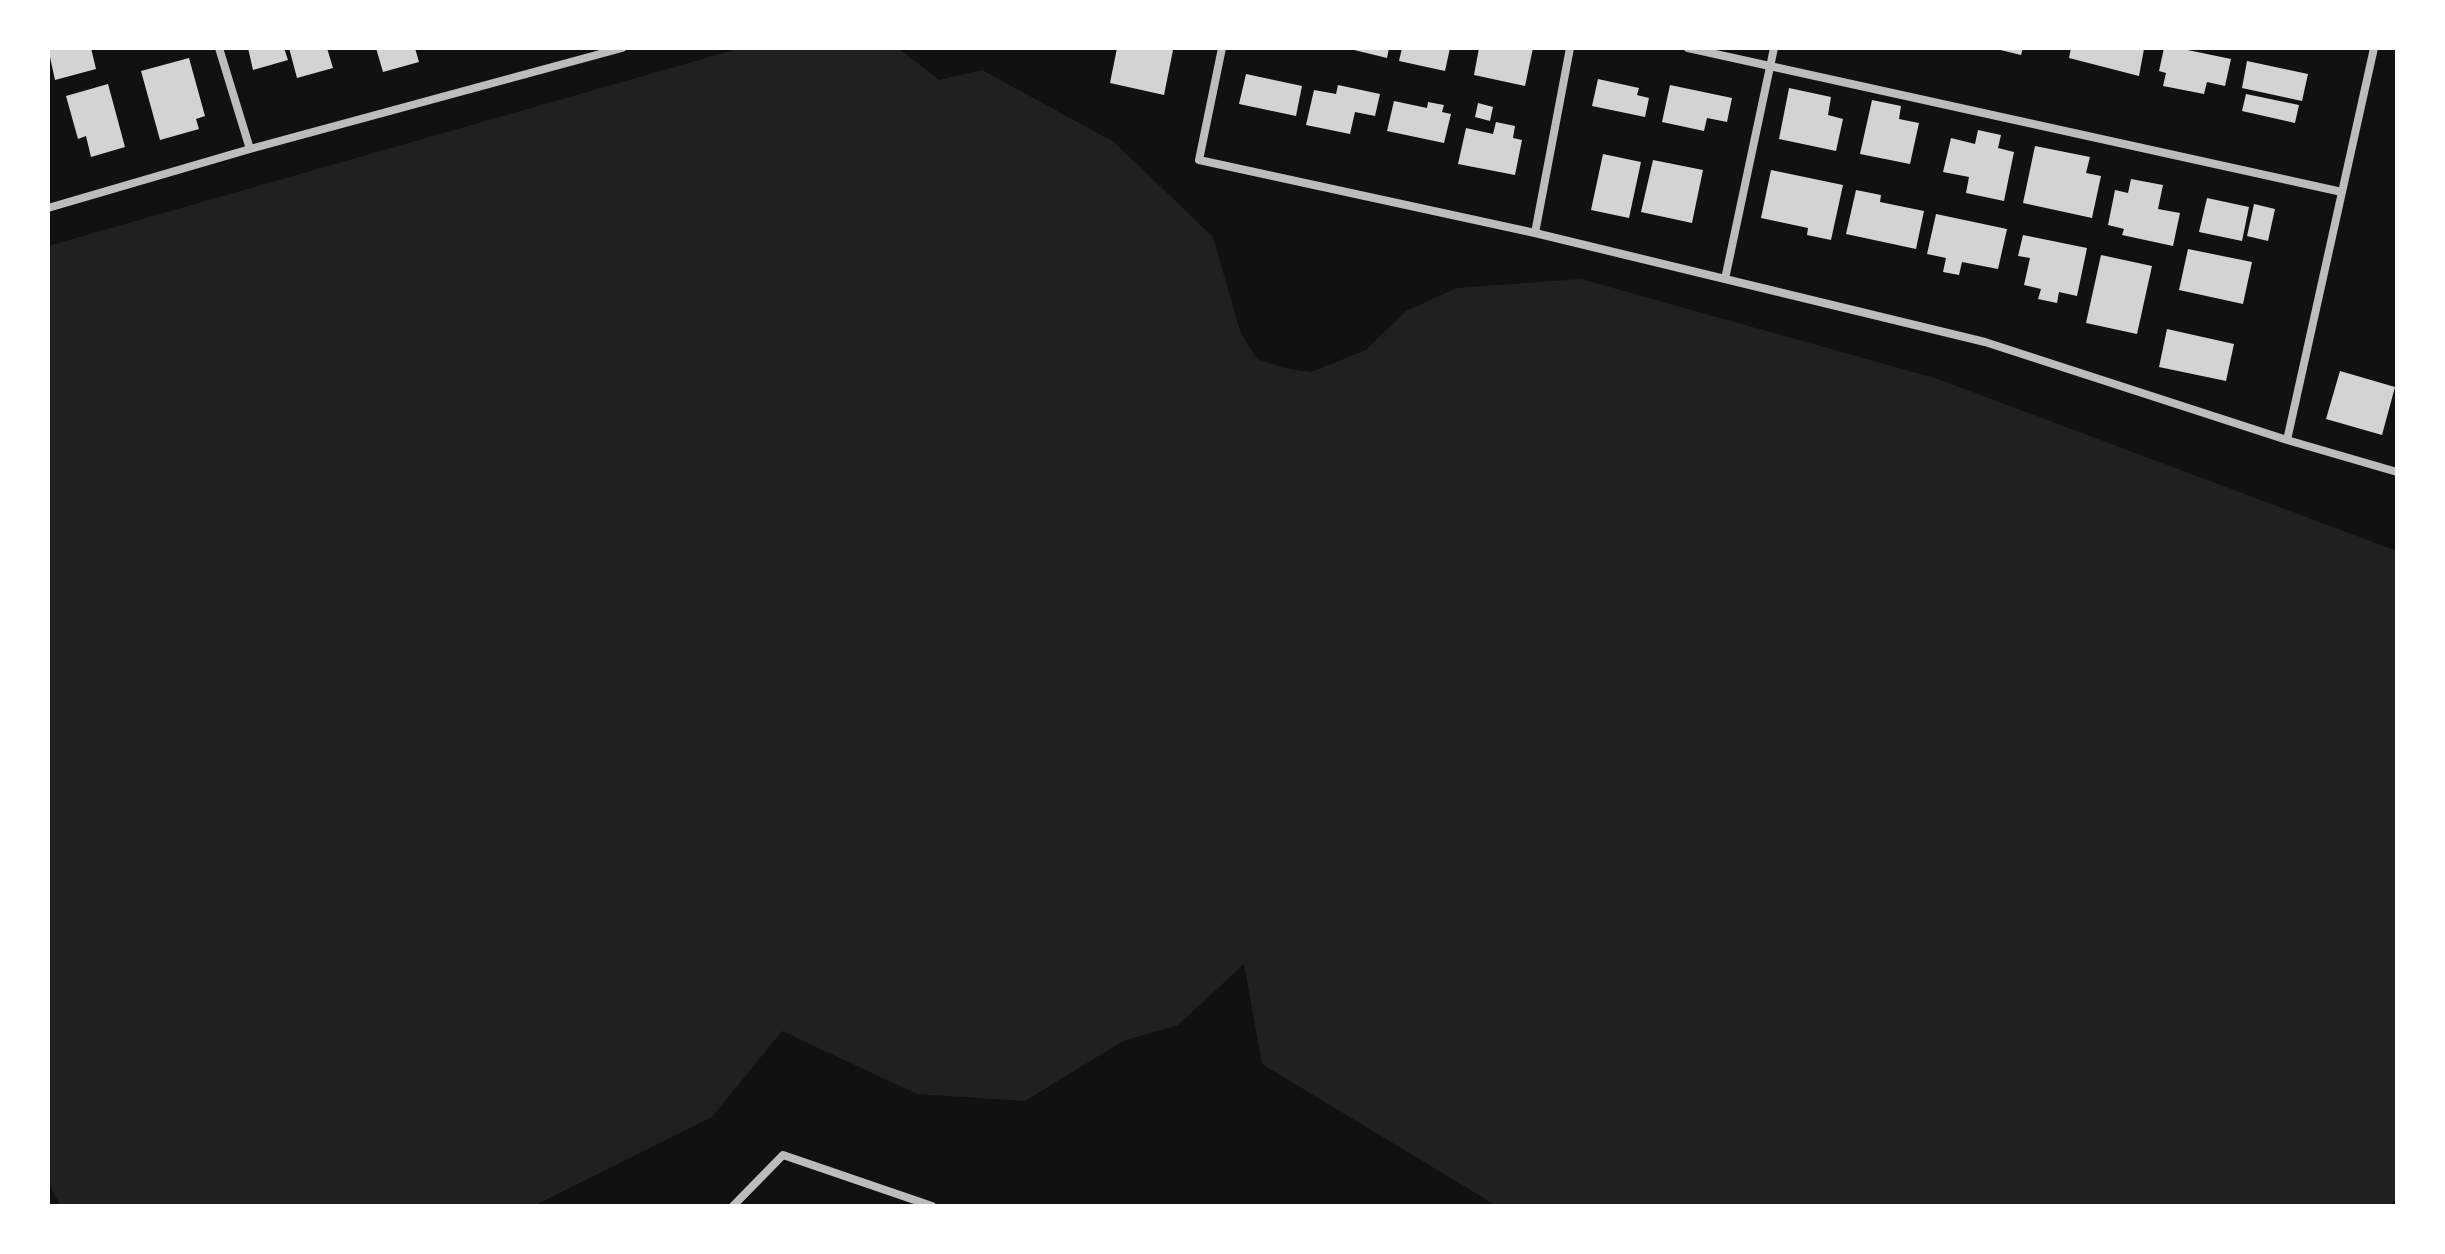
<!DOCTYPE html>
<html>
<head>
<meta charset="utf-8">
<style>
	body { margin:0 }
	#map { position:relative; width:2445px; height:1254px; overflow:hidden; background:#111; font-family:"Fira Sans",sans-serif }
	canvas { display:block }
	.frame { position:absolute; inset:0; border:50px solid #fff; pointer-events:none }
</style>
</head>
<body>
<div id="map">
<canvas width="2445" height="1254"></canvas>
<div class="frame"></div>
</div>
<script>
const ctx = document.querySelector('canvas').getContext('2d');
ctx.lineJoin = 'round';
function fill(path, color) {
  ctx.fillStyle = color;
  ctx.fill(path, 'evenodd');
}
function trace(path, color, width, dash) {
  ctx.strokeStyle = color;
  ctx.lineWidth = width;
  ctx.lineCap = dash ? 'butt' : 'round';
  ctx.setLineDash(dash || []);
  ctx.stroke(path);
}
const green = new Path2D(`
	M 741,48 L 898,48 L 939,80 L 982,70 L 1114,142 L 1213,237 L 1241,334 L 1257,359 L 1284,368 L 1311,372 L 1366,350 L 1406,311 L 1457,288 L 1581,279 L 1938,379 L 2397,551 L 2397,1197 L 2389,1206 L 1497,1206 L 1262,1064 L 1244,964 L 1178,1025 L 1123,1041 L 1025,1101 L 917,1094 L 782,1031 L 712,1117 L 533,1206 L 61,1206 L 48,1182 L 48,246 Z`);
const building = new Path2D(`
	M 48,48 L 91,48 L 96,69 L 55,80 Z
	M 248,48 L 284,48 L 288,60 L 253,70 Z
	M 289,48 L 327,48 L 333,68 L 297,78 Z
	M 376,48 L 415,48 L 419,62 L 383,72 Z
	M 1117,48 L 1173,50 L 1164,95 L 1110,83 Z
	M 1346,48 L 1389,48 L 1387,58 Z
	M 1402,48 L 1450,48 L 1445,71 L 1399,61 Z
	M 1479,48 L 1533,48 L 1525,86 L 1474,75 Z
	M 1992,48 L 2023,48 L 2021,55 Z
	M 2071,48 L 2139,48 L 2144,49 L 2139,76 L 2069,58 Z
	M 2164,48 L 2178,48 L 2231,59 L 2225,86 L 2207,82 L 2204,94 L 2163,86 L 2166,73 L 2159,71 Z
	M 189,58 L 205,116 L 196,119 L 199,129 L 160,140 L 141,71 Z
	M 2247,61 L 2308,74 L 2302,101 L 2242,88 Z
	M 1246,74 L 1302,86 L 1296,116 L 1239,104 Z
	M 1598,79 L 1639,88 L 1637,95 L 1649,98 L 1645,117 L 1592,106 Z
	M 108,84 L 125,147 L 91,157 L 86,136 L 78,139 L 66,96 Z
	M 1338,85 L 1380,94 L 1375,116 L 1355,112 L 1350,134 L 1306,125 L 1314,90 L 1336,94 Z
	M 1670,85 L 1732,98 L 1727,122 L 1707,118 L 1704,131 L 1662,122 Z
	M 1789,88 L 1831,97 L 1828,115 L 1843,119 L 1836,151 L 1779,139 Z
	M 2246,94 L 2299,105 L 2295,123 L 2242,111 Z
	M 1872,100 L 1901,106 L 1899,119 L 1919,123 L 1910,164 L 1860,154 Z
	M 1394,101 L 1427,108 L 1428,102 L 1444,105 L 1442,112 L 1451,114 L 1444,143 L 1387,131 Z
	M 1478,103 L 1493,107 L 1490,121 L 1475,117 Z
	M 1496,122 L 1515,126 L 1513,138 L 1522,140 L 1515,175 L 1458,164 L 1466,128 L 1493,134 Z
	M 1978,130 L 2001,135 L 1998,148 L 2014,152 L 2004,201 L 1966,193 L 1969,177 L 1943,172 L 1951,138 L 1975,144 Z
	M 2035,146 L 2090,157 L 2086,173 L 2101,176 L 2092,218 L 2023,203 Z
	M 1603,154 L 1641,162 L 1629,218 L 1591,210 Z
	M 1653,160 L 1703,170 L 1692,223 L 1641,212 Z
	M 1771,170 L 1843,185 L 1831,240 L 1807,235 L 1808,228 L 1761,218 Z
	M 2131,179 L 2163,185 L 2158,209 L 2180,213 L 2173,246 L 2122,235 L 2124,229 L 2108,225 L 2115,190 L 2128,193 Z
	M 1856,190 L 1881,195 L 1880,202 L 1924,211 L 1916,249 L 1846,234 Z
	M 2207,198 L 2249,207 L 2242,241 L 2199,232 Z
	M 2254,204 L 2275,209 L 2268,241 L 2247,236 Z
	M 1936,214 L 2007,229 L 1998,269 L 1962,262 L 1959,275 L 1943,272 L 1946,258 L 1927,254 Z
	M 2023,235 L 2087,248 L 2077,296 L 2059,292 L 2057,303 L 2038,299 L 2041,289 L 2024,285 L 2030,258 L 2018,256 Z
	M 2188,249 L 2252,262 L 2243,304 L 2179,290 Z
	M 2101,255 L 2152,266 L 2137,334 L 2086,323 Z
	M 2167,329 L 2234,344 L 2226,381 L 2159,367 Z
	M 2340,371 L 2395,387 L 2382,435 L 2326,419 Z`);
const minor = new Path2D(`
	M 219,48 L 250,149 L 622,48
	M 1222,48 L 1199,160 L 1535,233 L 1985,342 L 2287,440
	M 1688,48 L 2342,192
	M 2374,48 L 2287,440 L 2397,472
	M 48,208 L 250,149
	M 1535,233 L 1570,48
	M 1725,279 L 1774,48
	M 733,1206 L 783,1155 L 932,1206`);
fill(green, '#202020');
fill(building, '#d3d3d3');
trace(minor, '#bcbcbc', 8);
</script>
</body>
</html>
